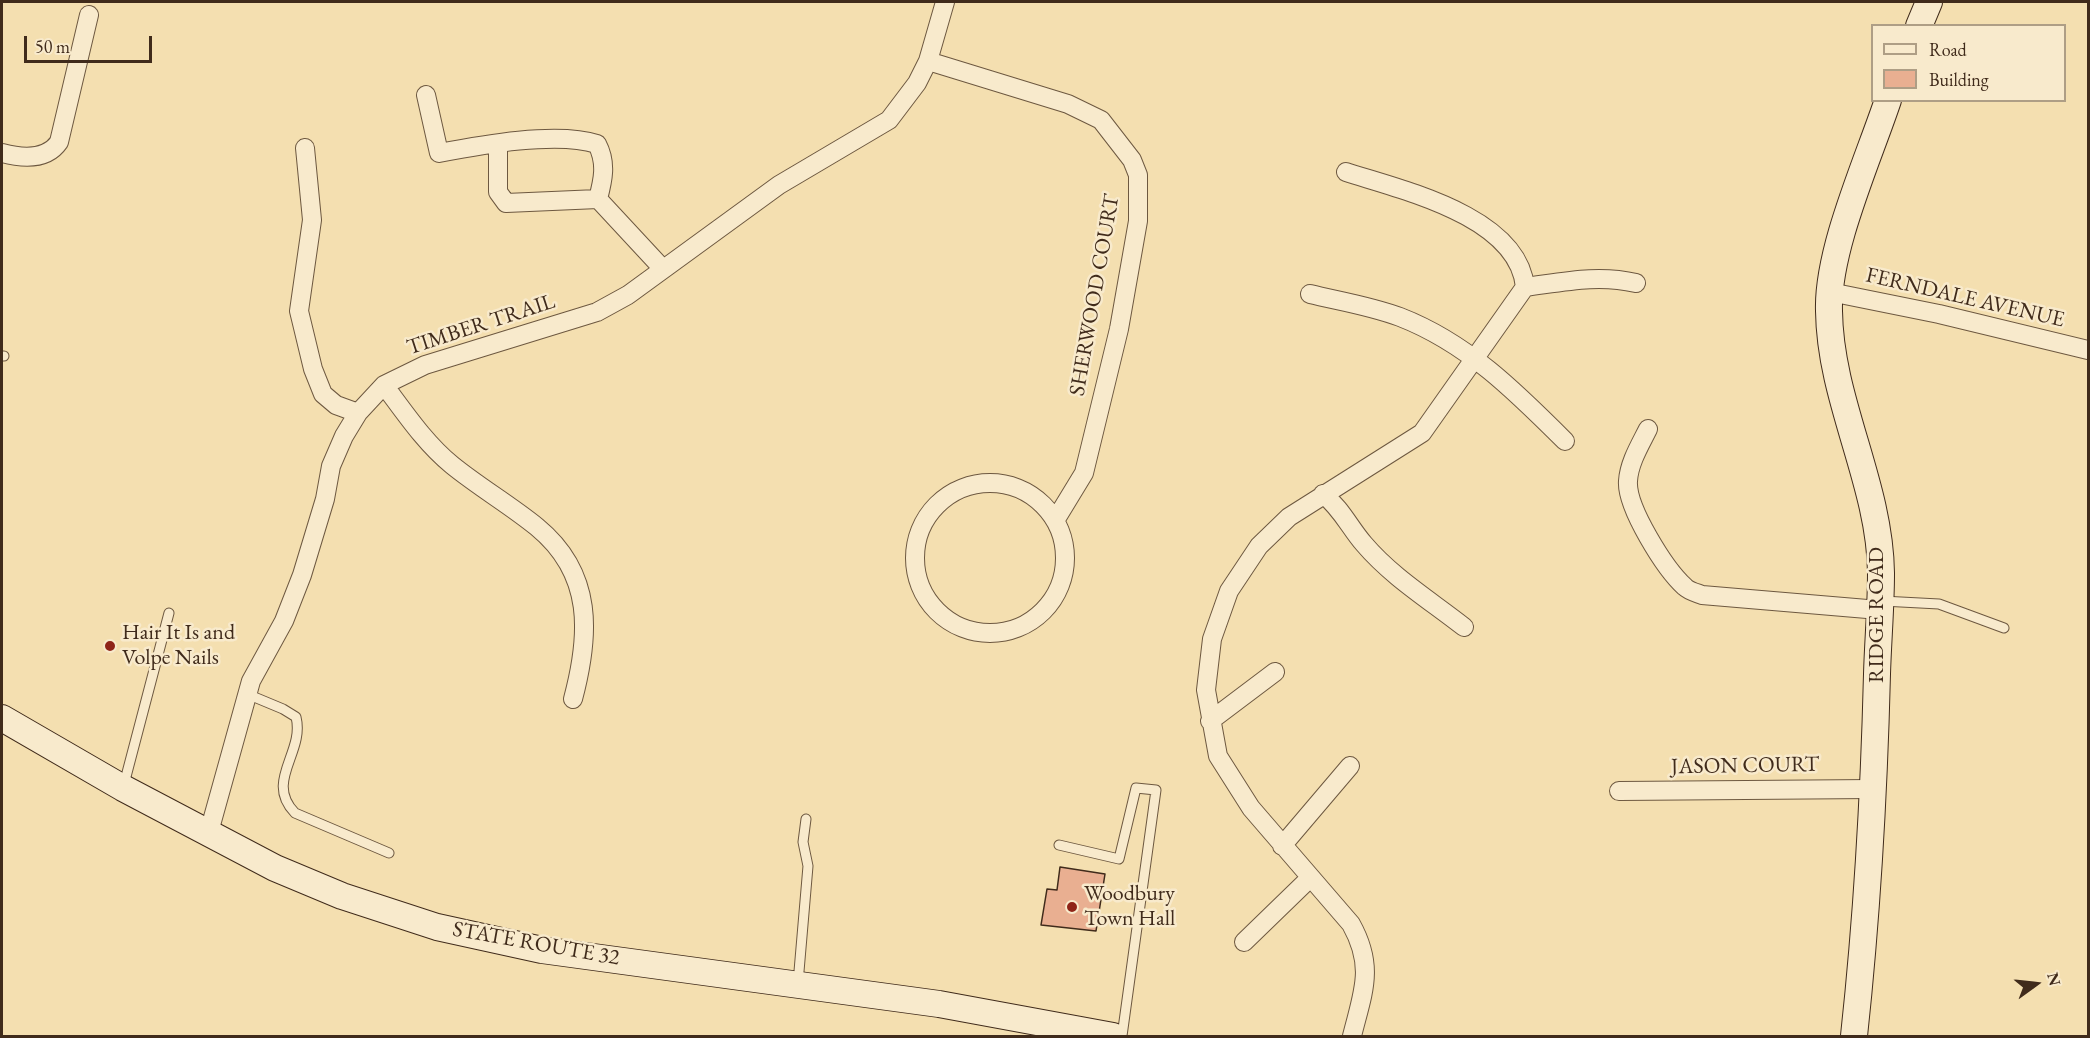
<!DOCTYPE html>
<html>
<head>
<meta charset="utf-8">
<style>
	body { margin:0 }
	#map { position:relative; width:2090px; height:1038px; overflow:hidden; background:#f4dfb0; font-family:"EB Garamond",serif }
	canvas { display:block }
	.frame { position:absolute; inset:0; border:3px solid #402b1b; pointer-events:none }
	.legend { position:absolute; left:1871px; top:24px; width:195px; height:78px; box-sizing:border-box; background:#f8eacc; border:2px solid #ae9e85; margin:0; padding:8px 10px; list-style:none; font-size:18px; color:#402b1b }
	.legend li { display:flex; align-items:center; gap:12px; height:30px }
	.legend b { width:30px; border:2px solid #ae9e85 }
	.north { position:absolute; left:2006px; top:954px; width:60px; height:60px; -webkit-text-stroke:4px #f8eacc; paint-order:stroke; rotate:75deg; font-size:16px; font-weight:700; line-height:24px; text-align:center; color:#402b1b }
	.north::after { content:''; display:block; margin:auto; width:21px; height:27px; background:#402b1b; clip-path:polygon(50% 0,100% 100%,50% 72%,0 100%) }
	.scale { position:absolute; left:24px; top:36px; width:128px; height:27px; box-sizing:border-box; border:3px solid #402b1b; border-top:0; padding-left:8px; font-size:18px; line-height:21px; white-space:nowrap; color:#402b1b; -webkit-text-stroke:4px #f8eacc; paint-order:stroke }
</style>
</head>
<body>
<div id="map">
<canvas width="2090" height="1038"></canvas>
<div class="frame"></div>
<ul class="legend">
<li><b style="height:8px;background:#f8eacc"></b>Road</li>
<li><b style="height:16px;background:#e9af91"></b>Building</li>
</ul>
<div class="north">N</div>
<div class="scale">50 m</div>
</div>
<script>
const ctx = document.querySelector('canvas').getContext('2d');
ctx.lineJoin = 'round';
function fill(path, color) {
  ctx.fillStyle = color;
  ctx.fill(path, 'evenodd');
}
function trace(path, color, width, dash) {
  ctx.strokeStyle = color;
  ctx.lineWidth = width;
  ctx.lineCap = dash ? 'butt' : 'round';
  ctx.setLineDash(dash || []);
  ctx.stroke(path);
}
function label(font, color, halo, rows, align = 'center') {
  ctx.font = font + ' "EB Garamond",serif';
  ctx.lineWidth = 5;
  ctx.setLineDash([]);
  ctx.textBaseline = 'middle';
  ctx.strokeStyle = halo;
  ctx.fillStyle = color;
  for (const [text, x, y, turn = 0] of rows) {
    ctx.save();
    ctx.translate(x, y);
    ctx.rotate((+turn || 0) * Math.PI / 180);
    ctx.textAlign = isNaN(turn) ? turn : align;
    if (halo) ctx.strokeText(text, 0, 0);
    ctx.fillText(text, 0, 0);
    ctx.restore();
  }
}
const building = new Path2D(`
	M 1060,867 L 1105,874 L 1096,931 L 1041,925 L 1047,889 L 1057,890 Z`);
const lane = new Path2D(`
	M 2,356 L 4,356
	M 1882,601 L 1939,604 L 2004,628
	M 247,694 L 283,709 L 296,717 C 305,753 264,781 295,813 L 389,853
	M 123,788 L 169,613
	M 1059,845 L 1119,859 L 1136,788 L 1156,790 L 1122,1036
	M 798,983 L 808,866 L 803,842 L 806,819`);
const street = new Path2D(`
	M 928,61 L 1068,104 L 1101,120 L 1132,160 L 1138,175 L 1138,221 L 1119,329 L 1084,473 L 1056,519
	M 426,95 L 439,153 C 481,145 557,131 597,144 C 607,163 603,180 598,199 L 663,269
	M 498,144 L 498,192 L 506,203 L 598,199
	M 305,148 L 312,220 L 299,311 L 313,369 L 323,394 L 336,405 L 358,413
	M 2,153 C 21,158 46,161 59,142 L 89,15
	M 1346,172 C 1402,190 1518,216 1525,287
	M 1525,287 C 1563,282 1598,274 1636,283
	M 1830,292 L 1939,314 L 2088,350
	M 1310,294 C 1339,301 1371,306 1400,317 C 1467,343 1515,391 1565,441
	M 384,385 C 405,413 425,443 452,465 C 479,487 510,505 537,527 C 594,574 590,635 573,699
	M 1648,429 C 1640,445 1629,463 1628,481 C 1626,507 1665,569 1685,587 C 1689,591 1697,593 1702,595 L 1879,610
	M915 558a75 75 0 1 1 150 0a75 75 0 1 1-150 0Z
	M 1323,494 C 1341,508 1350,528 1364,544 C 1392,577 1431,601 1464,627
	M 1210,721 L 1275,672
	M 1619,791 L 1872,789
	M 209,832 L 251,681 L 284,621 L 302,575 L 325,499 L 331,466 L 344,436 L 358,413 L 384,385 L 425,365 L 597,312 L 628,295 L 779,185 L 889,120 L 917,83 L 928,61 L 945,2
	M 1282,846 L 1350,766
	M 1244,942 L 1310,878
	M 1352,1036 C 1363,992 1375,967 1351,924 L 1251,808 L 1218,756 L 1206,690 L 1212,639 L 1229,591 L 1259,546 L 1289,517 L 1422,433 L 1525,287`);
const secondary = new Path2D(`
	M 1919,26 L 1929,2
	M 2,718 L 123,788 L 275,868 L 342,896 L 437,927 L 542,950 L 939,1004 L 1113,1036
	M 1854,1036 C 1867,916 1874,795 1877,674 C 1878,640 1881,607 1881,573 C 1880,483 1830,401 1829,311 C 1827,250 1868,160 1888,100`);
const markers = [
	[110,646,6,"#8f2418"],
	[1072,907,6,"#8f2418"]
];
const streetNames = [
	["SHERWOOD COURT",1095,295,-80],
	["FERNDALE AVENUE",1965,298,13],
	["TIMBER TRAIL",481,325,-18],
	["RIDGE ROAD",1877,615,-90],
	["JASON COURT",1745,766,-1],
	["STATE ROUTE 32",536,944,10]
];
const poiNames = [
	["Hair It Is and",122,633],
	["Volpe Nails",122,658],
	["Woodbury",1084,894],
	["Town Hall",1084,919]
];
fill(building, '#e9af91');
trace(building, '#402b1b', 1.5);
trace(lane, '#6d5840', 11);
trace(street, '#6d5840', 20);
trace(secondary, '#402b1b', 28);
trace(lane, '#f8eacc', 9);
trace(street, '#f8eacc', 18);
trace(secondary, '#f8eacc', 26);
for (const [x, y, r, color] of markers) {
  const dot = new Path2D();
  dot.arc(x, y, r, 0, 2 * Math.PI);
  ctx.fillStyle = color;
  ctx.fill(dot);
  trace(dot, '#f8eacc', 2);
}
label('22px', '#402b1b', '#f8eacc', streetNames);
label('22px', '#402b1b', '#f8eacc', poiNames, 'left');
</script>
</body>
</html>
